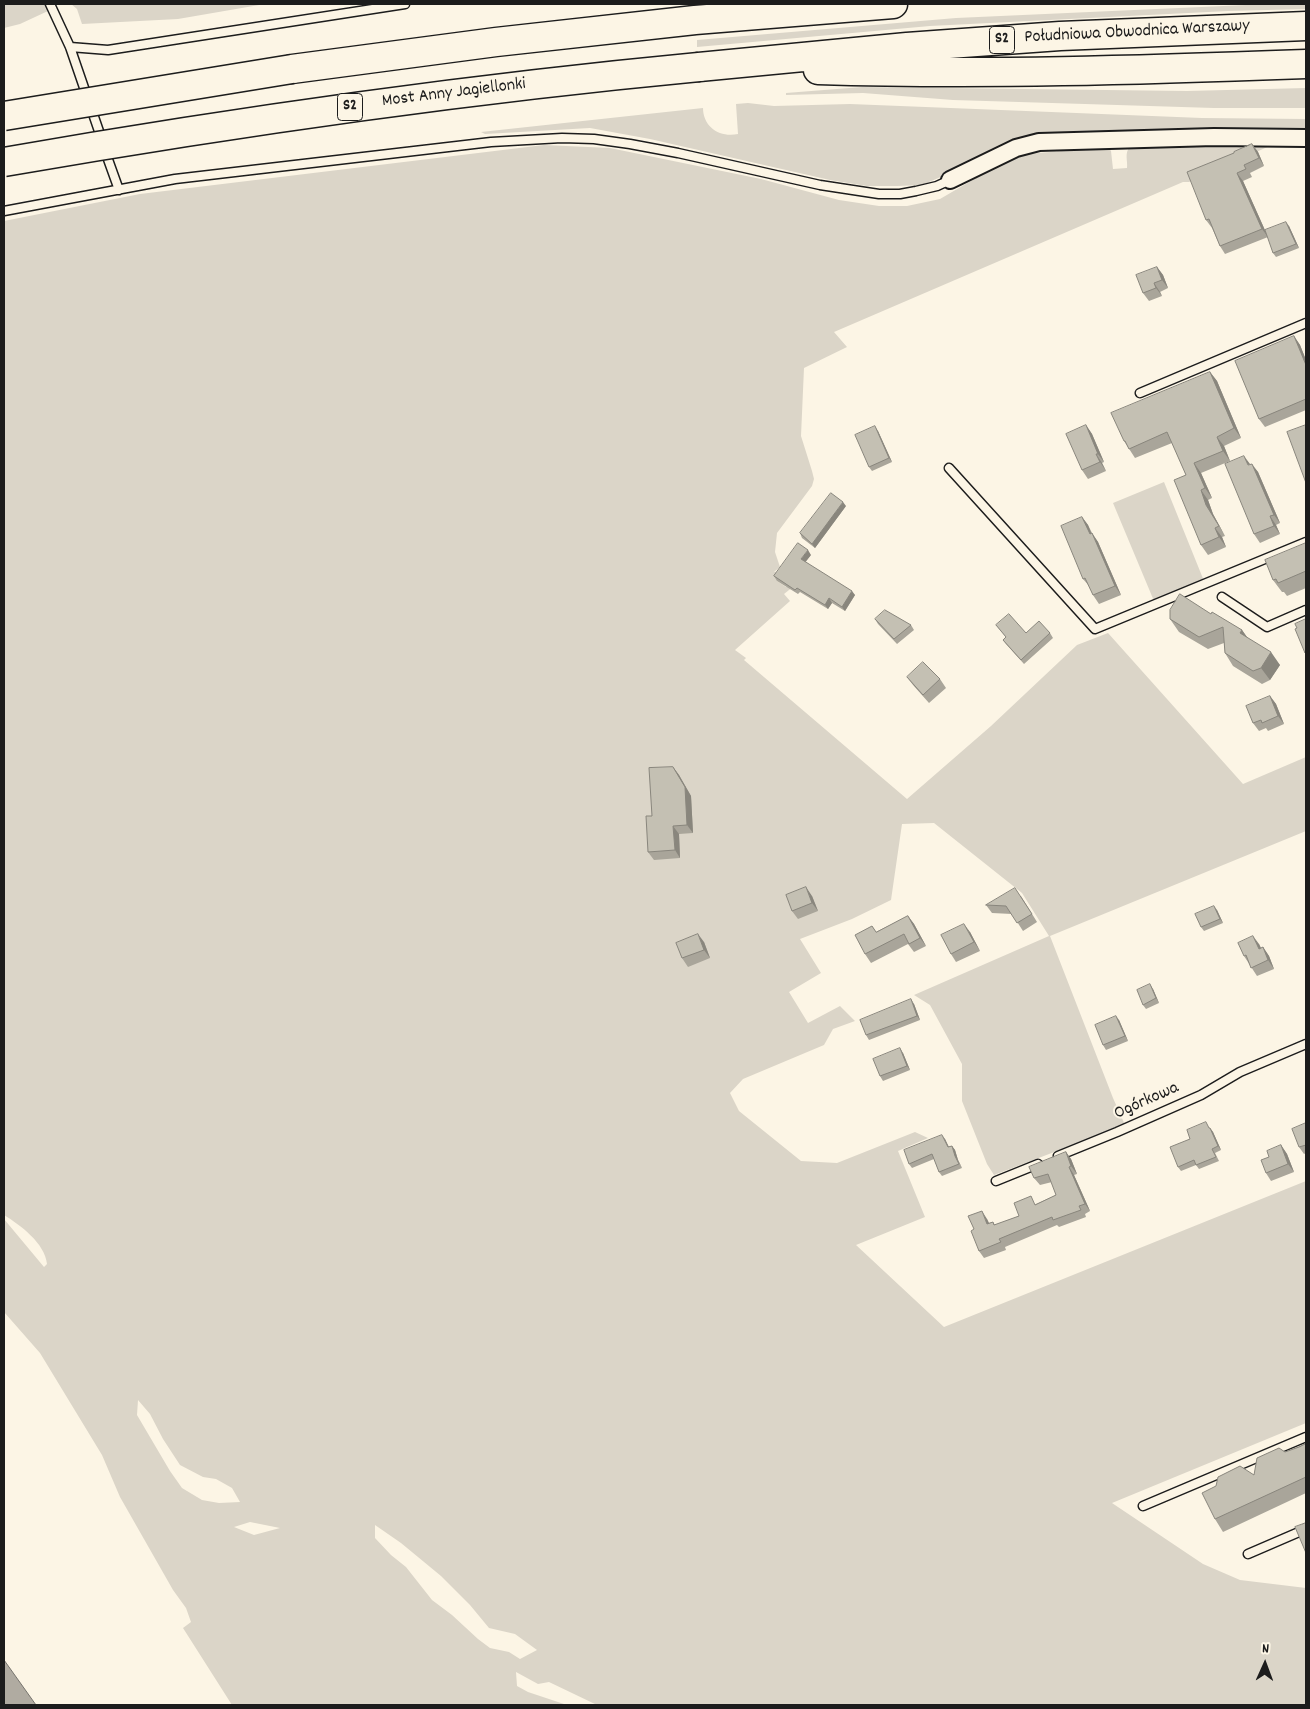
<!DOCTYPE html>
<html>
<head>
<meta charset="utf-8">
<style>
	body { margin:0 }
	#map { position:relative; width:1310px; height:1709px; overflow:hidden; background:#fcf5e5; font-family:Dekko,sans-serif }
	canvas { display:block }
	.frame { position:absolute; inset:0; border:5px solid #1c1c1c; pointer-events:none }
	.north { position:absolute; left:1240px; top:1639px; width:50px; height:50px; -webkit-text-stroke:4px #fcf5e5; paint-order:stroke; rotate:2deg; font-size:14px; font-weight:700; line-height:20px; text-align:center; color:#1c1c1c }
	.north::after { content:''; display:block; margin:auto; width:18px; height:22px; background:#1c1c1c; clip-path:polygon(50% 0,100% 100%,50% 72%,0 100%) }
</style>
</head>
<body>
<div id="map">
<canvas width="1310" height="1709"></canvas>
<div class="frame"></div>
<div class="north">N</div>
</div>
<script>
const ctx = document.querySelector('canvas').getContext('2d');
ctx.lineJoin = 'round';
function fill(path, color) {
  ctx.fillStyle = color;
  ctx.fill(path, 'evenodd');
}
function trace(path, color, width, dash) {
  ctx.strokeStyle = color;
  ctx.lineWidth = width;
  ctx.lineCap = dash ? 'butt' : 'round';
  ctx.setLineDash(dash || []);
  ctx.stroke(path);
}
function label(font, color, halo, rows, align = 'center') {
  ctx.font = font + ' Dekko,sans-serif';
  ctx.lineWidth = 4;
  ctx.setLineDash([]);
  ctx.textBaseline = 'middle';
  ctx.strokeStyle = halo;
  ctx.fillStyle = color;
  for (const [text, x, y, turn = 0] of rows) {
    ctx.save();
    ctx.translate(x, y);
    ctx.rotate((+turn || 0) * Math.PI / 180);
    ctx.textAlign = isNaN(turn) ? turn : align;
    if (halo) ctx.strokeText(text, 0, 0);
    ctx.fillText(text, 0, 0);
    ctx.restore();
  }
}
const green = new Path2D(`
	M 4,4 L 45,4 L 48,11 L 20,24 L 4,28 Z
	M 71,4 L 265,4 L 178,19 L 82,24 L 77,9 Z
	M 1268,4 L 1305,4 L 1306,9 L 1228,11 L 930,26 L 697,47 L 697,40 L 956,18 Z
	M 862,87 L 1187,91 L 1306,88 L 1306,108 L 1214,108 L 1085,104 L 953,100 L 863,93 L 786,95 L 786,93 Z
	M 748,103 L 774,106 L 850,104 L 1202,118 L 1306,119 L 1306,129 L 1251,128 L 1058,132 L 1039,135 L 922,185 L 897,186 L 867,186 L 830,180 L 650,139 L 590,128 L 485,134 L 481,132 L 703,108 C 703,127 720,138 738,134 L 736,104 Z
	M 1274,144 L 1189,182 L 1183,182 L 834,332 L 847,347 L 804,368 L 801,436 L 812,471 L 814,479 L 812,486 L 777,533 L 775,552 L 780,567 L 774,572 L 783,571 L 777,581 L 786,587 L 794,586 L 784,594 L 790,601 L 735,650 L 746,658 L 744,660 L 907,799 L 991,726 L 1077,645 L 1108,633 L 1243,784 L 1306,757 L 1306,831 L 1050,936 L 1113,1098 L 1125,1125 L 994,1175 L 987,1164 L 962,1101 L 962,1064 L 930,1005 L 914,995 L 1049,936 L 1022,893 L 934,823 L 902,824 L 891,900 L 852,919 L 800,939 L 821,973 L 789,992 L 808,1023 L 840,1006 L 855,1021 L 833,1029 L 824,1045 L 743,1079 L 730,1093 L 739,1111 L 801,1161 L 837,1163 L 915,1132 L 928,1138 L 898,1151 L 925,1217 L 856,1245 L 944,1327 L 1306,1181 L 1306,1423 L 1112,1503 L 1203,1564 L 1240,1580 L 1306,1588 L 1306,1705 L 597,1705 L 549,1682 L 538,1684 L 516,1672 L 517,1686 L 528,1692 L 567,1705 L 232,1705 L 183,1628 L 191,1622 L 186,1608 L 173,1590 L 120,1497 L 102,1455 L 40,1353 L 4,1312 L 4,1219 L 44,1267 L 47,1264 C 45,1243 20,1225 4,1215 L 4,221 L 140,194 L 544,145 L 610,148 L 761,179 L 839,200 L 879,206 L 907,206 L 940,199 L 1000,164 L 1027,154 L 1108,147 L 1111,151 L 1113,169 L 1127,168 C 1128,161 1124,153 1130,147 ZM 138,1400 L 150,1414 L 163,1439 L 180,1465 L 203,1477 L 216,1479 L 232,1488 L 240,1502 L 219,1503 L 202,1500 L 182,1488 L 170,1471 L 137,1415 ZM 250,1522 L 280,1528 L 254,1535 L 234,1527 ZM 375,1525 L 401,1543 L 441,1576 L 470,1605 L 489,1628 L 515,1634 L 537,1650 L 520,1659 L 509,1652 L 490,1648 L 478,1639 L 452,1615 L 432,1600 L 406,1567 L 391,1555 L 375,1538 Z
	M 1164,482 L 1204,581 L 1154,601 L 1113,503 Z`);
const water = new Path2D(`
	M 4,1660 L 36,1705 L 4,1705 Z`);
const lane = new Path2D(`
	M 50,4 L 70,47 L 102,140
	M 70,47 L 108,50 L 405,4
	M 105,151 L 119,190
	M 4,211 L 175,179 L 491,142 L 562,138 L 594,139 L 630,144 L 678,153 L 820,185 L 879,194 L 900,194 L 916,191 L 937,186 L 950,180
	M 1140,393 L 1306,323
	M 949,468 L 1095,629 L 1306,542
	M 1222,597 L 1267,627 L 1306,610
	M 1058,1156 L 1117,1132 L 1201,1095 L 1240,1072 L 1306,1044
	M 996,1181 L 1038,1164
	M 1143,1506 L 1306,1437
	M 1248,1554 L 1306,1529`);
const street = new Path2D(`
	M 950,180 L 1016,148 L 1039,142 L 1214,137 L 1306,138`);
const highway = new Path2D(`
	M 699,67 L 907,47 L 1060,36 L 1306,26
	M 292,69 L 496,42 L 695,20 L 893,4
	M 818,70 C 981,75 1143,70 1306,64`);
const highwayBridge = new Path2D(`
	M 4,116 L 292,69
	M 4,162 C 234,122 466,89 699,67`);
const wall = new Path2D(`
	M 1252,144 L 1258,152 L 1264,166 L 1250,173 L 1252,177 L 1243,181 L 1268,237 L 1225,254 L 1220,246 L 1212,228 L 1206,220 Z
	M 1289,226 L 1299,248 L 1276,257 L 1273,253 Z
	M 1157,267 L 1163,275 L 1168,288 L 1160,292 L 1162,296 L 1149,301 L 1143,293 Z
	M 1294,336 L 1300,345 L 1306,360 L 1306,410 L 1265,427 L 1259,419 Z
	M 1210,372 L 1217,381 L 1241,438 L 1224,446 L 1230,461 L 1201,473 L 1212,498 L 1208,500 L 1213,514 L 1225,536 L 1222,537 L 1226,547 L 1208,555 L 1201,545 L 1186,475 L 1172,443 L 1135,458 L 1124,441 Z
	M 1086,425 L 1092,434 L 1104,462 L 1102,463 L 1106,471 L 1088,479 L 1082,470 Z
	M 878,431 L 892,462 L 872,471 L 869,467 Z
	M 1250,464 L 1258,472 L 1280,523 L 1276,525 L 1280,534 L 1260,543 L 1254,534 Z
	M 846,506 L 815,548 L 802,538 L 800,533 Z
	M 1082,517 L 1088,525 L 1092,533 L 1098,542 L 1121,595 L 1099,604 L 1093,595 L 1090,587 L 1083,579 Z
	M 1306,543 L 1306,588 L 1287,596 L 1284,592 L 1282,592 L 1273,580 Z
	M 811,555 L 805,562 L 855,595 L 845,611 L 832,603 L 828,609 L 800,592 L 798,594 L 777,581 L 774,576 Z
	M 1211,614 L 1242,630 L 1247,637 L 1280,665 L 1270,680 L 1262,684 L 1233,666 L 1225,653 L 1224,643 L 1208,649 L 1179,632 L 1170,619 Z
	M 875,619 L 911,625 L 914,630 L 897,644 L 878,624 Z
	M 996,625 L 1026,633 L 1050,633 L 1053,638 L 1024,664 L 1006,644 L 1003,640 L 1006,637 Z
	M 907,677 L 940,679 L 946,688 L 929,703 L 913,685 Z
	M 1270,696 L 1276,704 L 1284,724 L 1268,731 L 1266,728 L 1259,731 L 1253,723 Z
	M 673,767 L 679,775 L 691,796 L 693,833 L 679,834 L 680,858 L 654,860 L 648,852 L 652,816 Z
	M 812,896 L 818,911 L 798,919 L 792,911 Z
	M 1021,896 L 1037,922 L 1023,931 L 1012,914 L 992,913 L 986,905 Z
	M 1217,910 L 1223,923 L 1204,931 L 1201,927 Z
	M 908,916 L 914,924 L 926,946 L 914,952 L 908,944 L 871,963 L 865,954 L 872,926 L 876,932 Z
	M 970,932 L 980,951 L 956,962 L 951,954 Z
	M 704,942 L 710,958 L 688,967 L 682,958 Z
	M 1259,944 L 1261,948 L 1263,947 L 1269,956 L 1274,969 L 1257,976 L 1244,956 Z
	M 1153,989 L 1159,1003 L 1146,1009 L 1143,1005 Z
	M 914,1004 L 920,1020 L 869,1040 L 866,1035 Z
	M 1119,1020 L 1128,1041 L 1106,1050 L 1103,1045 Z
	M 903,1053 L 910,1070 L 883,1081 L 880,1076 Z
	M 1306,1123 L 1306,1153 L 1304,1154 L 1299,1147 Z
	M 1210,1128 L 1213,1132 L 1221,1150 L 1215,1153 L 1219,1161 L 1199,1169 L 1196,1165 L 1181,1171 L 1178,1167 L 1190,1139 Z
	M 945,1139 L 949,1147 L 952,1146 L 955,1150 L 958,1160 L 962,1168 L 942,1176 L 939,1172 L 934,1159 L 912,1168 L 909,1164 Z
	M 1281,1145 L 1287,1154 L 1294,1172 L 1271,1181 L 1266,1173 L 1269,1157 Z
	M 1066,1152 L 1071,1159 L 1077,1174 L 1074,1175 L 1090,1211 L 1085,1214 L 1086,1217 L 1059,1227 L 1057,1225 L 1005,1247 L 1006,1250 L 984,1258 L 979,1251 L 974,1229 L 987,1219 L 989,1223 L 993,1222 L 995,1225 L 1019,1216 L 1036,1204 L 1056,1195 L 1052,1182 L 1040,1185 L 1034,1178 Z
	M 1306,1441 L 1306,1493 L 1223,1532 L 1215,1519 L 1254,1475 L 1285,1452 L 1305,1444 Z`);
const shadedWall = new Path2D(`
	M 1252,144 L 1258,152 L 1264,166 L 1259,158 Z
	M 1237,173 L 1243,181 L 1268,237 L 1262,229 Z
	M 1286,222 L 1289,226 L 1299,248 L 1296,244 Z
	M 1157,267 L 1163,275 L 1168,288 L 1162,280 Z
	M 1154,283 L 1160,292 L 1162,296 L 1156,288 Z
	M 1294,336 L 1300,345 L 1306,360 L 1306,365 Z
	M 1210,372 L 1217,381 L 1241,438 L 1234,428 Z
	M 1086,425 L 1092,434 L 1104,462 L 1098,454 Z
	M 875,426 L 878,431 L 892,462 L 889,458 Z
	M 1217,437 L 1224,446 L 1230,461 L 1223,451 Z
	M 1096,454 L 1102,463 L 1106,471 L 1100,462 Z
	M 1244,456 L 1250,464 L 1248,465 Z
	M 1194,463 L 1201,473 L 1212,498 L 1205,488 Z
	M 1252,464 L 1258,472 L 1280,523 L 1274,515 Z
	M 1201,490 L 1208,500 L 1213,514 L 1225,536 L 1219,526 L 1206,505 Z
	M 843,502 L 846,506 L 815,548 L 812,544 Z
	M 1270,516 L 1276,525 L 1280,534 L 1274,526 Z
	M 1082,517 L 1088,525 L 1095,543 L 1090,534 Z
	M 1215,528 L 1222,537 L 1226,547 L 1219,537 Z
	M 1092,533 L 1098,542 L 1121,595 L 1115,586 Z
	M 808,550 L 811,555 L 804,564 L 801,559 Z
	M 852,591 L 855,595 L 845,611 L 842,607 Z
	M 829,598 L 832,603 L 828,609 L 825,605 Z
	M 1242,630 L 1251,643 L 1240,633 Z
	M 1271,652 L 1280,665 L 1270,680 L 1261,668 Z
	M 1270,696 L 1276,704 L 1284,724 L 1278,716 Z
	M 673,767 L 679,775 L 691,796 L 693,833 L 687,825 Z
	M 673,826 L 679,834 L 680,858 L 675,850 Z
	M 806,887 L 812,896 L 818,911 L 812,903 Z
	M 1214,906 L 1217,910 L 1223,923 L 1220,919 Z
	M 908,916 L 914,924 L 926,946 L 920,938 Z
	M 964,924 L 970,932 L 980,951 L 974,942 Z
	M 698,934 L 704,942 L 710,958 L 704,950 Z
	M 1253,936 L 1259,944 L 1265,957 L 1259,949 Z
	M 1263,947 L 1269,956 L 1274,969 L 1268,960 Z
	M 1150,984 L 1153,989 L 1159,1003 L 1156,998 Z
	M 911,999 L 914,1004 L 920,1020 L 917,1016 Z
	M 1116,1016 L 1119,1020 L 1128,1041 L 1125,1036 Z
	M 900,1048 L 903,1053 L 910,1070 L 907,1066 Z
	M 1210,1128 L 1213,1132 L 1221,1150 L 1218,1146 Z
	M 942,1135 L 945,1139 L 951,1152 L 948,1147 Z
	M 1281,1145 L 1287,1154 L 1294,1172 L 1288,1164 Z
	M 952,1146 L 955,1150 L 958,1160 L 962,1168 L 955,1156 Z
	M 1066,1152 L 1071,1159 L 1077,1174 L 1071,1166 Z
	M 1069,1167 L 1074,1175 L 1090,1211 L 1085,1204 Z
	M 982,1211 L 987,1219 L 993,1232 L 987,1224 Z`);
const building = new Path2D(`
	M 1252,144 L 1259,158 L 1244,165 L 1246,169 L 1237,173 L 1262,229 L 1220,246 L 1209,219 L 1206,220 L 1187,172 L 1234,153 L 1234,152 Z
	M 1286,222 L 1296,244 L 1273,253 L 1265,230 Z
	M 1157,267 L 1162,280 L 1154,283 L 1156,288 L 1143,293 L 1136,275 Z
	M 1294,336 L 1306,365 L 1306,399 L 1259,419 L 1235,361 Z
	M 1210,372 L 1234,428 L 1217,437 L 1223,451 L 1194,463 L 1205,488 L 1201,490 L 1206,505 L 1219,526 L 1215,528 L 1219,537 L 1201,545 L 1174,480 L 1186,475 L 1167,432 L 1129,449 L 1125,441 L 1124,441 L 1111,413 Z
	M 1086,425 L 1098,454 L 1096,454 L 1100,462 L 1082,470 L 1066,434 Z
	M 1306,425 L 1306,483 L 1287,432 Z
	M 875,426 L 889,458 L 869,467 L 855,435 Z
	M 1244,456 L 1248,465 L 1252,464 L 1274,515 L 1270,516 L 1274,526 L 1254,534 L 1225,464 Z
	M 831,493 L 843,502 L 812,544 L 800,533 Z
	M 1082,517 L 1090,534 L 1092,533 L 1115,586 L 1093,595 L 1085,578 L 1083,579 L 1061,526 Z
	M 798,543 L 808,550 L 801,559 L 852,591 L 842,607 L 829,598 L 825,605 L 797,588 L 795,590 L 774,576 Z
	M 1306,543 L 1306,571 L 1278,583 L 1276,579 L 1273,580 L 1265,560 Z
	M 1180,594 L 1211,614 L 1212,612 L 1242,630 L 1240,633 L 1271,652 L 1261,668 L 1253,671 L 1225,653 L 1223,627 L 1199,637 L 1170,619 L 1170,610 Z
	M 885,610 L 911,625 L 894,639 L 875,619 Z
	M 1009,614 L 1026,633 L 1039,621 L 1050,633 L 1021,660 L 1003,640 L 1006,637 L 996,625 Z
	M 1306,619 L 1306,650 L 1305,653 L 1295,629 L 1297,628 L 1295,624 Z
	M 923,662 L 940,679 L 923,695 L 907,677 Z
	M 1270,696 L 1278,716 L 1262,723 L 1261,720 L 1253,723 L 1246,706 Z
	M 673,767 L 685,787 L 687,825 L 673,826 L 675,850 L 648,852 L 646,816 L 652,816 L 649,768 Z
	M 806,887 L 812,903 L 792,911 L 786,895 Z
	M 1015,888 L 1032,914 L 1017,923 L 1006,906 L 986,905 Z
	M 1214,906 L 1220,919 L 1201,927 L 1195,914 Z
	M 908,916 L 920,938 L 909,944 L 904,934 L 865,954 L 855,935 L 872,926 L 876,932 Z
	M 964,924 L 974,942 L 951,954 L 941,935 Z
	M 698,934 L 704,950 L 682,958 L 676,943 Z
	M 1253,936 L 1259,949 L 1263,947 L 1268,960 L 1251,968 L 1246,955 L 1244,956 L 1238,943 Z
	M 1150,984 L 1156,998 L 1143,1005 L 1137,990 Z
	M 911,999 L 917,1016 L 866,1035 L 860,1020 Z
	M 1116,1016 L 1125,1036 L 1103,1045 L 1095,1025 Z
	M 900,1048 L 907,1066 L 880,1076 L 873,1059 Z
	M 1206,1122 L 1209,1128 L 1210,1128 L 1218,1146 L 1212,1149 L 1216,1157 L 1196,1165 L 1194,1160 L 1178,1167 L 1170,1147 L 1190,1139 L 1187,1130 Z
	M 1306,1123 L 1306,1145 L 1299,1147 L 1292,1129 Z
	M 942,1135 L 948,1147 L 952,1146 L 955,1156 L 959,1164 L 939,1172 L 932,1154 L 909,1164 L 904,1150 Z
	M 1281,1145 L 1288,1164 L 1266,1173 L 1261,1160 L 1269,1157 L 1267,1151 Z
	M 1066,1152 L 1071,1166 L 1069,1167 L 1085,1204 L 1079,1206 L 1081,1210 L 1053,1220 L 1052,1217 L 999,1239 L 1001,1242 L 979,1251 L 971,1231 L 974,1229 L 968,1216 L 982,1211 L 987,1224 L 993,1222 L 994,1225 L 1019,1216 L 1014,1203 L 1031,1196 L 1035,1205 L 1056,1195 L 1048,1174 L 1034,1178 L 1029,1167 Z
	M 1306,1441 L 1306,1477 L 1215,1519 L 1202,1493 L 1216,1486 L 1218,1477 L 1240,1466 L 1254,1475 L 1257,1458 L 1279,1448 L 1285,1452 L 1299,1447 L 1305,1444 Z
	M 1306,1523 L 1306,1553 L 1295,1527 Z`);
const shields = [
	[1002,40,25],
	[350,107,25]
];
const shieldNames = [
	["S2",1002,40],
	["S2",350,107]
];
const streetNames = [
	["Południowa Obwodnica Warszawy",1137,33,-3],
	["Most Anny Jagiellonki",454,94,-7],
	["Ogórkowa",1147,1102,-24]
];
fill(green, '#dbd5c8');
fill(water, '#b0aba1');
trace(water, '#75726c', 1);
trace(lane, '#1c1c1c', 11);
trace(street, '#1c1c1c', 20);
trace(highway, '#1c1c1c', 31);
trace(lane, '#fcf5e5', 8);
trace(street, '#fcf5e5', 16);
trace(highway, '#fcf5e5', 28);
trace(highwayBridge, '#1c1c1c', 31, []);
trace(highwayBridge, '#fcf5e5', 28);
fill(wall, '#a9a59a');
fill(shadedWall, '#89867d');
fill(building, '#c4c0b3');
trace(building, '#89867d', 1);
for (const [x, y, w] of shields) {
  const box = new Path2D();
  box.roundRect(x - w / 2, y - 13.5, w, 27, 4);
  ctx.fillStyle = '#fcf5e5';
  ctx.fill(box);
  trace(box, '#1c1c1c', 1);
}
label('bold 16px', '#1c1c1c', null, shieldNames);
label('18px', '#1c1c1c', '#fcf5e5', streetNames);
</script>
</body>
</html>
